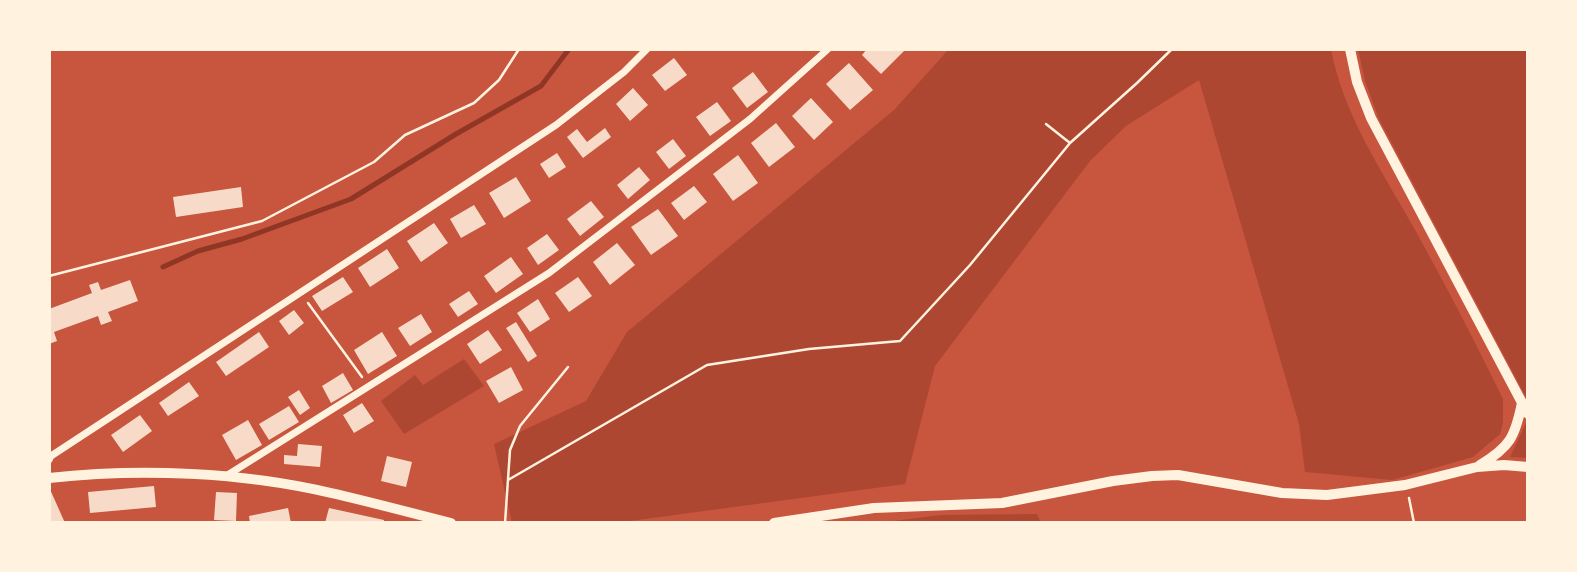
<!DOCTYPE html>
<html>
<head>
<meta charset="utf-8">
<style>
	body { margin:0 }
	#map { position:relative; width:1577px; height:572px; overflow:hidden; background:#c8553d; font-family:Rubik,sans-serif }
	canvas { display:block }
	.frame { position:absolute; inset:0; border:51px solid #fff3e0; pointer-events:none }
</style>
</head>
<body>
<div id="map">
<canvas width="1577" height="572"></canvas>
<div class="frame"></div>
</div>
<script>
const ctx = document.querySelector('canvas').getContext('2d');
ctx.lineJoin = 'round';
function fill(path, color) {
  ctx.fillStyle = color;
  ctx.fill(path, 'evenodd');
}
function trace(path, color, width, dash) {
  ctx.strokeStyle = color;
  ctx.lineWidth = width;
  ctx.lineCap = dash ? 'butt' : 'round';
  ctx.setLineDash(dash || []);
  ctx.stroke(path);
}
const green = new Path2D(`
	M 949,49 L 1331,49 C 1343,114 1382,171 1414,228 C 1445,284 1475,341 1503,399 L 1503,422 L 1500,434 L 1473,457 L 1392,480 L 1305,472 L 1299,424 L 1199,80 L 1126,126 L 1090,161 L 935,366 L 905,484 L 615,523 L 512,523 L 494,444 L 586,401 L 627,332 L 894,110 Z
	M 1358,49 L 1528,49 L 1528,401 L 1379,119 L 1365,81 Z
	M 464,359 L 484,386 L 404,434 L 381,401 L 415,375 L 423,385 Z
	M 1526,423 L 1528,427 L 1528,458 L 1510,457 Z
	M 1037,514 L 1041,523 L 878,523 L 941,515 Z`);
const stream = new Path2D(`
	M 163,267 L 198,251 L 242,239 L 351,199 L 456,134 L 541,86 L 569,49`);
const building = new Path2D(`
	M 867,49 L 906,49 L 881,74 L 862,55 Z
	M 674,58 L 687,75 L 665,91 L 652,75 Z
	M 849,63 L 873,90 L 850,110 L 826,84 Z
	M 753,72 L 768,92 L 747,108 L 732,88 Z
	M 633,88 L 648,105 L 630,121 L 616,104 Z
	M 811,98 L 833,122 L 814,140 L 792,116 Z
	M 717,102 L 731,121 L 710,136 L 696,117 Z
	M 776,123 L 795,147 L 769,167 L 751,143 Z
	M 605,128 L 611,137 L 583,158 L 567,137 L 577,129 L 587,142 Z
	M 673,139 L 686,156 L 669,169 L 656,152 Z
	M 557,153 L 566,167 L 549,178 L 540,164 Z
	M 738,155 L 758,183 L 733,201 L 713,174 Z
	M 639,167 L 650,180 L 628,199 L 617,185 Z
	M 516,177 L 531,201 L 504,218 L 489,193 Z
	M 694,186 L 707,202 L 684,220 L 671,203 Z
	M 241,187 L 243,207 L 176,217 L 173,197 Z
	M 591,201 L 604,217 L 580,236 L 567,219 Z
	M 474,205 L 486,224 L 461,238 L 450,219 Z
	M 658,209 L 678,236 L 651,255 L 631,227 Z
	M 434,223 L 448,243 L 421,262 L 407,241 Z
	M 547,234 L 559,250 L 538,265 L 527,248 Z
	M 617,243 L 635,265 L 610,285 L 593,262 Z
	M 387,249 L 399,268 L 370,287 L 358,268 Z
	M 511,257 L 523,274 L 496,293 L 484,276 Z
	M 343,277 L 353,292 L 322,311 L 312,296 Z
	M 578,277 L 592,296 L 569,312 L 555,293 Z
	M 130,280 L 138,301 L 108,312 L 112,321 L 101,325 L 98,316 L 54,332 L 57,341 L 49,344 L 49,309 L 92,293 L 89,285 L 98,282 L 101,290 Z
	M 469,291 L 478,304 L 458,317 L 449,304 Z
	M 538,299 L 550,319 L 530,332 L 517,313 Z
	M 294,310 L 304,323 L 289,335 L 279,321 Z
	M 421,314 L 432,332 L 410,346 L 398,328 Z
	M 516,322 L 537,356 L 528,362 L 506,328 Z
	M 488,330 L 502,350 L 480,364 L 467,344 Z
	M 259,332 L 269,347 L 226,376 L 216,362 Z
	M 382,332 L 397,356 L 368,374 L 354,350 Z
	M 511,367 L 523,390 L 499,403 L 486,381 Z
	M 343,373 L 353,390 L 331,403 L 322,386 Z
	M 189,382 L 199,396 L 168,416 L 159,403 Z
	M 299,390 L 310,408 L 300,415 L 288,397 Z
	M 362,403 L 374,421 L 354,433 L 343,415 Z
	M 289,406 L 299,422 L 269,440 L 259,424 Z
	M 140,415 L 152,431 L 123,452 L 111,435 Z
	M 248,420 L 262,445 L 236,460 L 222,435 Z
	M 298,444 L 322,446 L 320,467 L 284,464 L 284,455 L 297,456 Z
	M 387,456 L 412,462 L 406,487 L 381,481 Z
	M 154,486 L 156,507 L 90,513 L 88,492 Z
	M 49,487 L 65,523 L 49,523 Z
	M 216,492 L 237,493 L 236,521 L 214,520 Z
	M 288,508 L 291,523 L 250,523 L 249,516 Z
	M 329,508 L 384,520 L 384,523 L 325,523 Z`);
const path = new Path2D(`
	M 1046,124 L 1070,143
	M 49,276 L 262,221 L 374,162 L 405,135 L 474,103 L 499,80 L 519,49
	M 308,303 L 362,377
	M 508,480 L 707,365 L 809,349 L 900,341 L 970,265 L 1070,143 L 1137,83 L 1172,49
	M 1409,498 L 1414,523
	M 505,523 L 510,450 L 520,426 L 568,367`);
const minor = new Path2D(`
	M 49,460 L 51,456 L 556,125 L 624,72 L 647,49
	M 226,476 L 549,273 L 750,119 L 828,49`);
const tertiary = new Path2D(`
	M 1480,465 C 1510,447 1515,437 1522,403
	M 49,478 C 140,468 242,472 331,493 C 371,502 411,513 451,523
	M 774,523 L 874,508 L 1002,503 L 1113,481 L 1152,476 L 1178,475 L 1282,493 L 1327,495 L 1405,485 L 1477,467 L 1504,465 L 1528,467`);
const secondary = new Path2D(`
	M 1350,49 L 1357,82 L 1371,118 L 1528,414`);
fill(green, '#ae4732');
trace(stream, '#8f3625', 5);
fill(building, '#f7dbc8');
trace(path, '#fff3e0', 2.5);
trace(minor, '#fff3e0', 7);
trace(tertiary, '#fff3e0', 10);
trace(secondary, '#fff3e0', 10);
</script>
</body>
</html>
